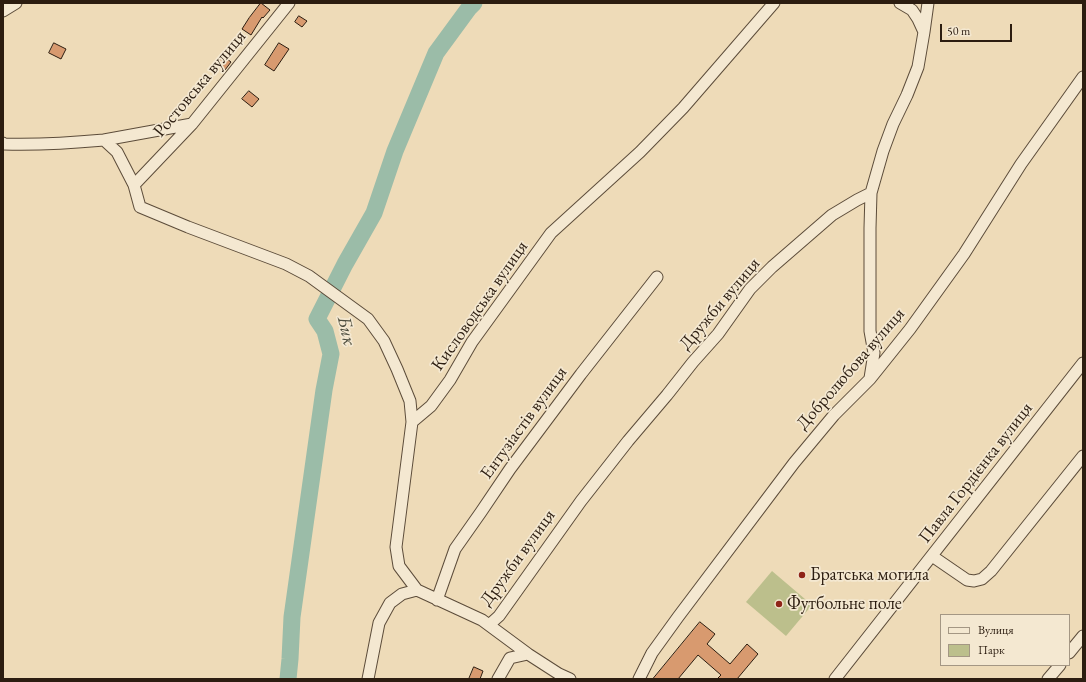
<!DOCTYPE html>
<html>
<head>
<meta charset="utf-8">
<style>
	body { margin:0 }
	#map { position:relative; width:1086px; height:682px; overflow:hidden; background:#eedbb8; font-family:"EB Garamond",serif }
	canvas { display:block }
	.frame { position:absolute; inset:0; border:4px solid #2c1d10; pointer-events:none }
	.legend { position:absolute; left:940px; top:614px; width:130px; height:52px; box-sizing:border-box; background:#f4e8d1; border:1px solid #a49784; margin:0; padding:5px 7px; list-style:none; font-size:12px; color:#2c1d10 }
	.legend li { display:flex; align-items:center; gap:8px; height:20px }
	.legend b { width:20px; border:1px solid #a49784 }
	.scale { position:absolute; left:940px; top:24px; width:72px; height:18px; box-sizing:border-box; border:2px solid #2c1d10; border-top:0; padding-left:5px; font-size:12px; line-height:14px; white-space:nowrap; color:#2c1d10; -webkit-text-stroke:3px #f4e8d1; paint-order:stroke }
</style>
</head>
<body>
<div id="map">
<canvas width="1086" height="682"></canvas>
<div class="frame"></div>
<ul class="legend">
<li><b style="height:5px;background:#f4e8d1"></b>Вулиця</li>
<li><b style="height:11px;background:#bcbf8c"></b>Парк</li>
</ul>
<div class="scale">50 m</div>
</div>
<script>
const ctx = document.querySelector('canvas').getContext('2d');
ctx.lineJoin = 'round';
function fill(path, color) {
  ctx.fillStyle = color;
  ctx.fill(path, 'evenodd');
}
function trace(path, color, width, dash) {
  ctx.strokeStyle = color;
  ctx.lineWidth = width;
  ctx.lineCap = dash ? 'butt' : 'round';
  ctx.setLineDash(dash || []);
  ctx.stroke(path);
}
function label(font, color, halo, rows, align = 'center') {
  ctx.font = font + ' "EB Garamond",serif';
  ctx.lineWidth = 3.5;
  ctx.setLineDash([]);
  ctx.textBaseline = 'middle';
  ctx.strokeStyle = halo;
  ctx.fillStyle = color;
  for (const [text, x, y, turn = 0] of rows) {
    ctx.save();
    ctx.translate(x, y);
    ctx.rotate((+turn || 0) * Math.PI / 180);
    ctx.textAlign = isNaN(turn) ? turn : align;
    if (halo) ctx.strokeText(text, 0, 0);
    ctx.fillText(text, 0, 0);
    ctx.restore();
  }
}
const green = new Path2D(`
	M 772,571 L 812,605 L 786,636 L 746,602 Z`);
const river = new Path2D(`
	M 288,679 L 290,659 L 292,617 L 324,390 L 331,354 L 325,331 L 317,319 L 345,264 L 374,213 L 395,151 L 436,53 L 469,8 L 474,3`);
const building = new Path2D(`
	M 261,3 L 270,10 L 263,18 L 262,17 L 251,35 L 242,29 L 249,18 Z
	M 299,16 L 307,21 L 302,27 L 295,22 Z
	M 54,43 L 66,49 L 61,59 L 49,53 Z
	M 279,43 L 289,49 L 274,71 L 265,65 Z
	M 223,56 L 231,62 L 225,70 L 217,64 Z
	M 249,91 L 259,99 L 252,107 L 242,99 Z
	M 700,622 L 715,634 L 707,644 L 730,664 L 747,644 L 758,654 L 737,679 L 717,679 L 721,675 L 698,655 L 678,679 L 653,679 Z
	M 474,667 L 483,671 L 480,679 L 469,679 Z`);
const minor = new Path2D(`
	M 3,11 L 16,3
	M 924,32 L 928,3
	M 104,140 L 192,124
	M 3,143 L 4,144 C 38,145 71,143 104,140 L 117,152 L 134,185 L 140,207 L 188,227 L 286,264 L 309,276 L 368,319 L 384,341 L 397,369 L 410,401 L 412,422
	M 134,185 L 192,124 L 289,3
	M 870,378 L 874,353 L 870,331 L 870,228 L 871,193
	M 932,556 L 967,580 L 974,581 L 982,579 L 991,571 L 1083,456
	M 417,590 L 482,620 L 528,654 L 559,674 L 570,679
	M 437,600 L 455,549 L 481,512 L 510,469 L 581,374 L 657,277
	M 489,625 L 499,616 L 581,501 L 628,441 L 667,395 L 693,362 L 718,334 L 750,289 L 772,267 L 832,215 L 857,200 L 871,193 L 883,151 L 893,124 L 907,95 L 918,67 L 924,32 L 918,19 L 912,10 L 900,3
	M 1069,653 L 1083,636
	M 368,679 L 379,623 L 390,603 L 402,594 L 417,590 L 399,566 L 396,547 L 412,422 L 431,406 L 450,380 L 472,342 L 551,233 L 640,152 L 683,108 L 774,3
	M 498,679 L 510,658 L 528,654
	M 639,679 L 652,653 L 678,617 L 794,463 L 834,415 L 870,379 L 910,329 L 964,254 L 1021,164 L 1083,77
	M 835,679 L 1083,363
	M 1048,679 L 1060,665`);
const markers = [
	[802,575,4,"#8f2418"],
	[779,604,4,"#8f2418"]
];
const streetNames = [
	["Ростовська вулиця",200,84,-50],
	["Дружби вулиця",720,304,-50],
	["Кисловодська вулиця",480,306,-55],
	["Добролюбова вулиця",851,369,-49],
	["Ентузіастів вулиця",524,423,-54],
	["Павла Гордієнка вулиця",976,473,-52],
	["Дружби вулиця",518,558,-54]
];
const poiNames = [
	["Братська могила",810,575],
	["Футбольне поле",787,604]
];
const waterNames = [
	["Бик",346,331,77]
];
fill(green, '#bcbf8c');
trace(river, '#9bbca8', 17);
fill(building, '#d89a6f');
trace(building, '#2c1d10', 1);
trace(minor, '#5c4c3a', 13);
trace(minor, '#f4e8d1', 11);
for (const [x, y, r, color] of markers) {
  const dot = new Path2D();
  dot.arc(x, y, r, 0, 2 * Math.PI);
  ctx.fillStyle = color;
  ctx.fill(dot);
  trace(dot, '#f4e8d1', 1.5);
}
label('18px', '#2c1d10', '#f4e8d1', streetNames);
label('18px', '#2c1d10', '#f4e8d1', poiNames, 'left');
label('italic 19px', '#4d4d3e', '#f4e8d1', waterNames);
</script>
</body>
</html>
